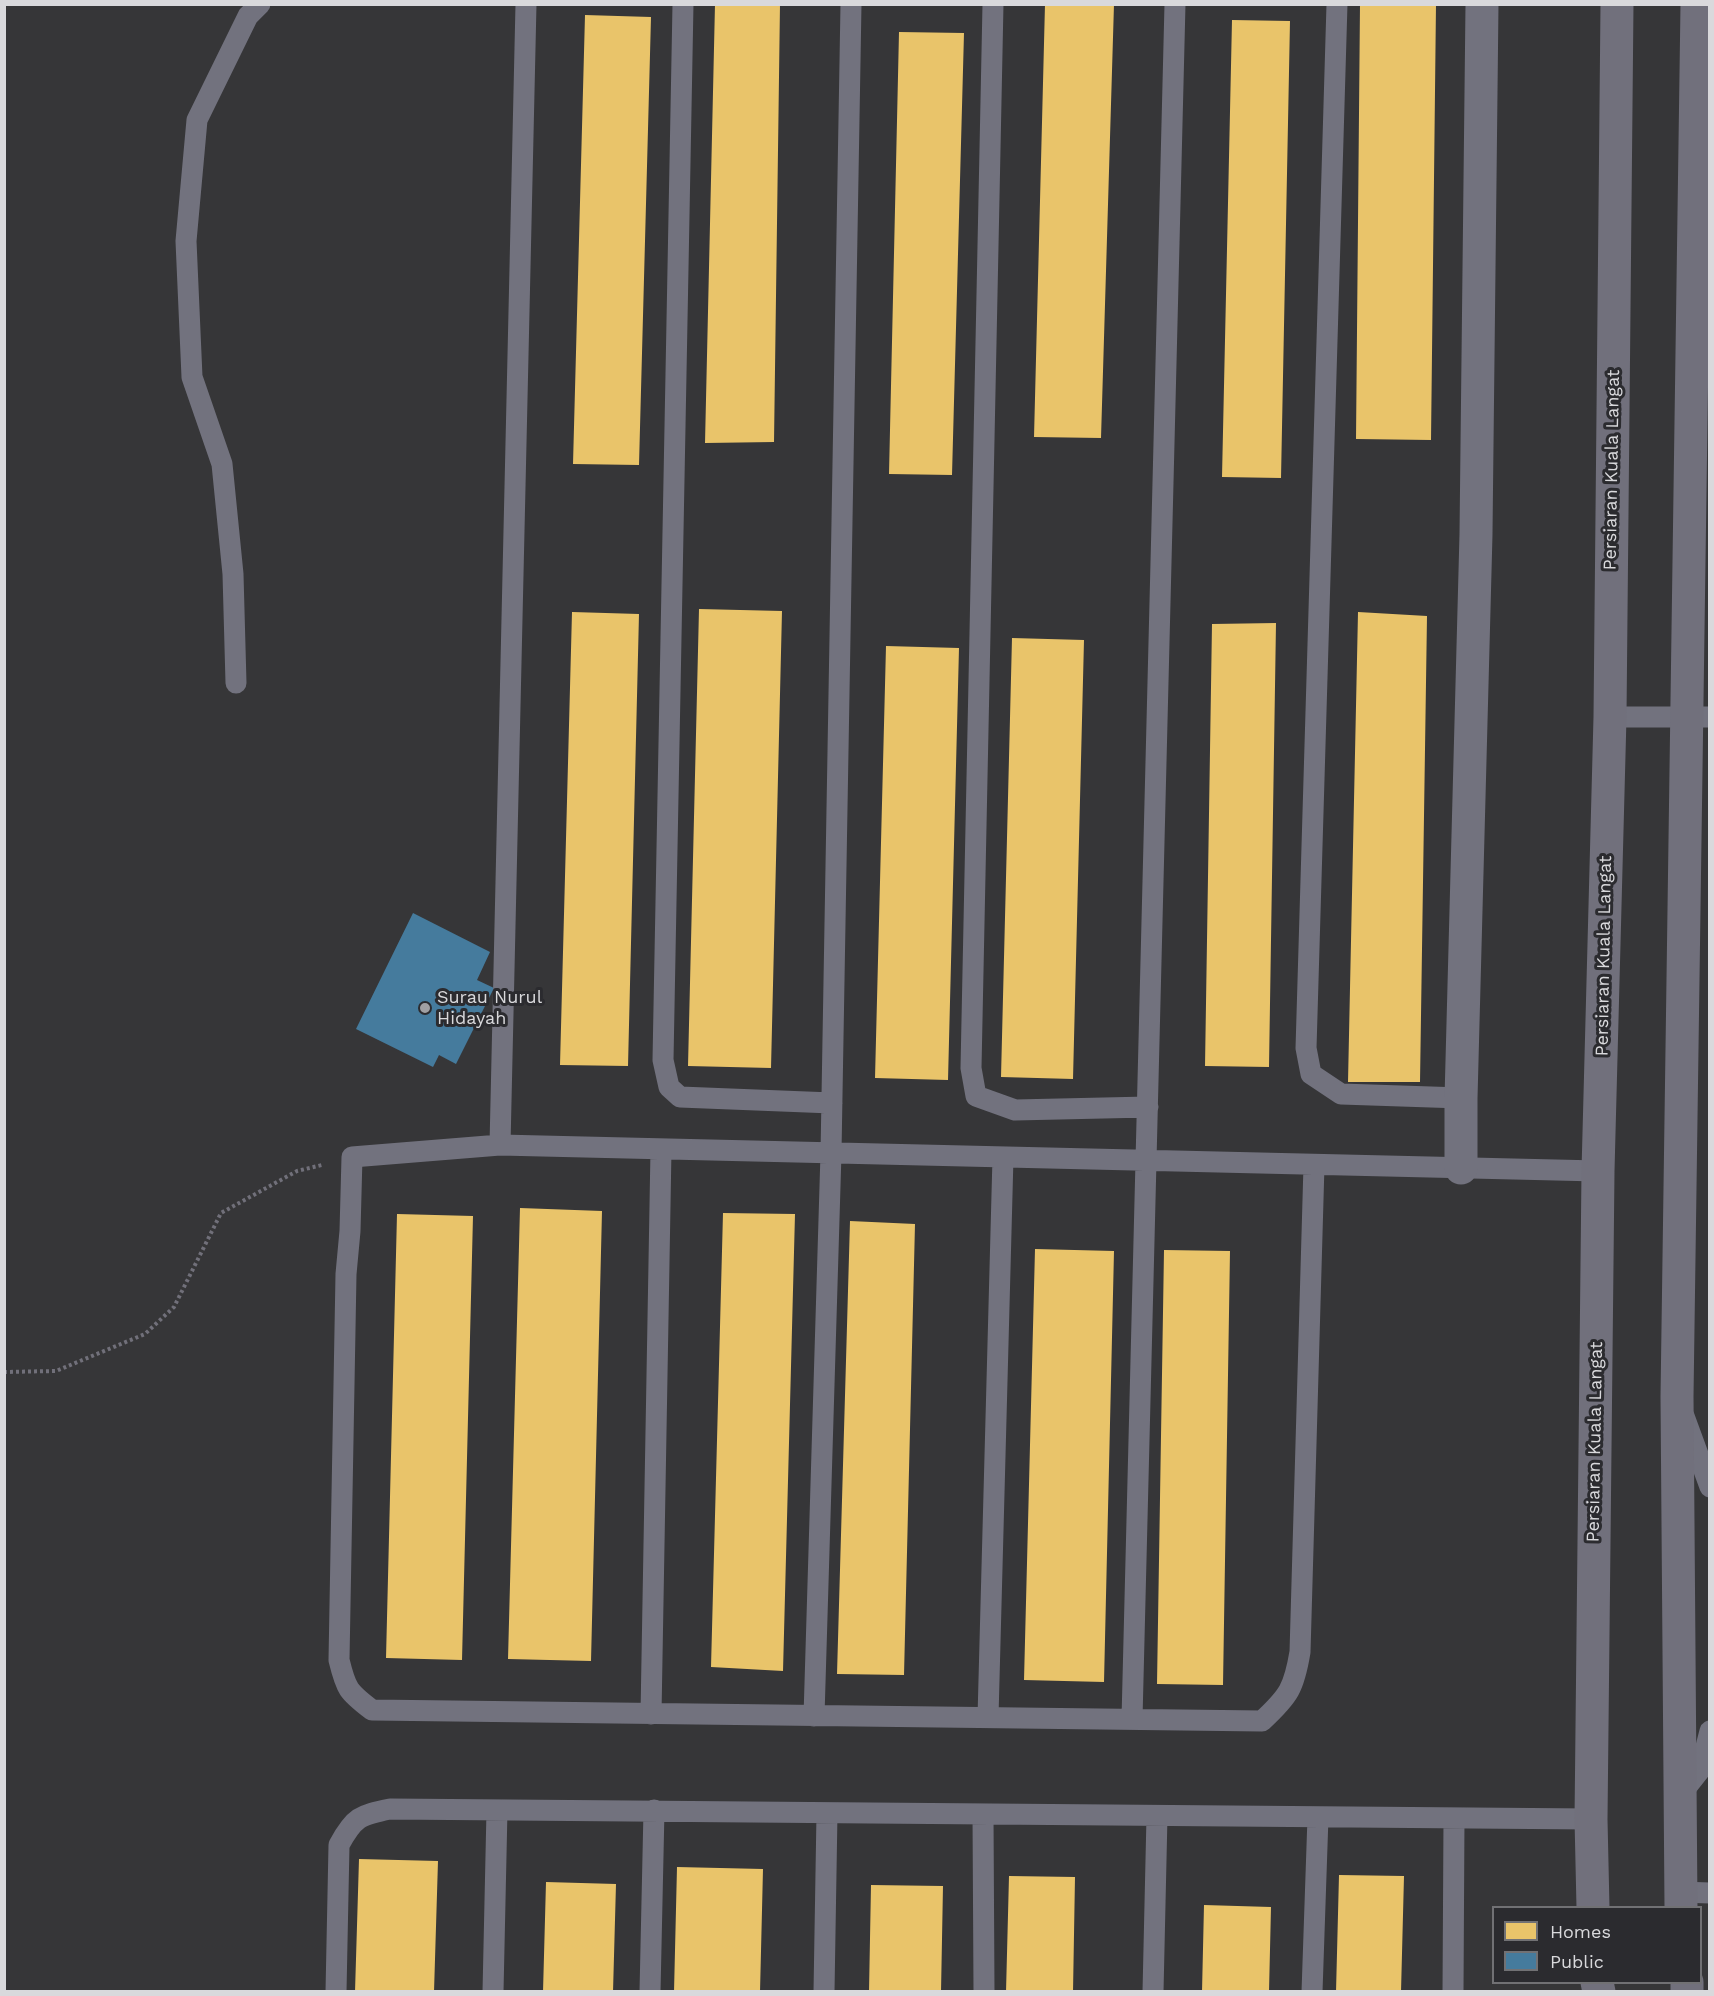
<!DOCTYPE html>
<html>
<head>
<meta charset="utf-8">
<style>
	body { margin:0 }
	#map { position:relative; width:1714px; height:1996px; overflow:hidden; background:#363638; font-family:"Work Sans",sans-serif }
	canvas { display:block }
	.frame { position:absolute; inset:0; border:6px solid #d9d9dc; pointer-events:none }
	.legend { position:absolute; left:1492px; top:1906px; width:210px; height:78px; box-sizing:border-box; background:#2b2b2f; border:2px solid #717174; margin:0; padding:8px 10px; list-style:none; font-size:18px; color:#d9d9dc }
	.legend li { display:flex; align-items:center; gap:12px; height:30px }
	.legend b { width:30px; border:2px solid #717174 }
</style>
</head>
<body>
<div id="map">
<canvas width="1714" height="1996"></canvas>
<div class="frame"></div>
<ul class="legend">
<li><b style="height:16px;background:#e9c46a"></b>Homes</li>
<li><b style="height:16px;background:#457b9d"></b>Public</li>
</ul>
</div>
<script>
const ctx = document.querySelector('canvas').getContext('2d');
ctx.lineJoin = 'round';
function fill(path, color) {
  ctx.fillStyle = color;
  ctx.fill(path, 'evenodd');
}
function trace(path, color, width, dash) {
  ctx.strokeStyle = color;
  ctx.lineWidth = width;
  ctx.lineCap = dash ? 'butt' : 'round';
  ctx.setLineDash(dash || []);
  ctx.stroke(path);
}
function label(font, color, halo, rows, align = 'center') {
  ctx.font = font + ' "Work Sans",sans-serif';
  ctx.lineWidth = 6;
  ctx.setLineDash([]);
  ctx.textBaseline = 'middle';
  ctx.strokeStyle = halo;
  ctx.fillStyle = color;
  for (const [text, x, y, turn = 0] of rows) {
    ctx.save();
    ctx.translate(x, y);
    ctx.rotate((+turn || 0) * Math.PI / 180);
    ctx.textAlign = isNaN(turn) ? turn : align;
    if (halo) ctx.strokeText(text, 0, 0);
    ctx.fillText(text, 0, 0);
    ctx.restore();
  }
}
const homes = new Path2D(`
	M 715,4 L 780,4 L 774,442 L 705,443 Z
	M 1045,4 L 1114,4 L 1101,438 L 1034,437 Z
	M 1360,4 L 1436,4 L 1431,440 L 1356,439 Z
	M 585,15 L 651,17 L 639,465 L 573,464 Z
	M 1232,20 L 1290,21 L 1281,478 L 1222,477 Z
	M 899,32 L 964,33 L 952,475 L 889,474 Z
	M 699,609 L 782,611 L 771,1068 L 688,1066 Z
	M 572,612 L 639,614 L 628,1066 L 560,1065 Z
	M 1358,612 L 1427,616 L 1420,1082 L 1348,1082 Z
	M 1276,623 L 1269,1067 L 1205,1066 L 1212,624 Z
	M 1012,638 L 1084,640 L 1073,1079 L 1001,1077 Z
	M 886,646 L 959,648 L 948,1080 L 875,1078 Z
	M 520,1208 L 602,1211 L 591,1661 L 508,1659 Z
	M 723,1213 L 795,1214 L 783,1671 L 711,1667 Z
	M 397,1214 L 473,1216 L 462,1660 L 386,1658 Z
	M 850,1221 L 915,1224 L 904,1675 L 837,1674 Z
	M 1035,1249 L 1114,1251 L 1104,1682 L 1024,1680 Z
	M 1164,1250 L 1230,1251 L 1223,1685 L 1157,1684 Z
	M 359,1859 L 438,1861 L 434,1992 L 355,1992 Z
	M 677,1867 L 763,1869 L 760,1992 L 674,1992 Z
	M 1339,1875 L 1404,1876 L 1401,1992 L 1336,1992 Z
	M 1009,1876 L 1075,1877 L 1073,1992 L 1006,1992 Z
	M 546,1882 L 616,1884 L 613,1992 L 543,1992 Z
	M 871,1885 L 943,1886 L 941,1992 L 869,1992 Z
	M 1204,1905 L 1271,1907 L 1269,1992 L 1202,1992 Z`);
const public = new Path2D(`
	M 413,913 L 490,952 L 477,980 L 494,988 L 456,1064 L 439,1055 L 433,1067 L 356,1029 Z`);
const path = new Path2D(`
	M 4,1372 L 56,1371 L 145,1334 L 174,1307 L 221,1213 L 297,1171 L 322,1165`);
const service = new Path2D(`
	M 683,4 L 663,1060 L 669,1087 L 680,1097 L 832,1103
	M 993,4 L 971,1068 L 976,1096 L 1015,1110 L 1148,1107
	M 1337,4 L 1306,1048 L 1311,1074 L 1341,1094 L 1461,1098
	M 236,683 L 233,574 L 222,464 L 192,377 L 186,241 L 197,120 L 248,16 L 260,4
	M 1610,717 L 1710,717
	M 500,1145 L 526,4
	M 1314,1165 L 1300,1652 C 1294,1688 1289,1696 1262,1721 L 372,1710 C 348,1692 346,1689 339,1660 L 346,1274 L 350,1231 L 352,1157 L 500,1145 L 1598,1171
	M 1684,1416 L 1710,1487
	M 651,1714 L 661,1149
	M 814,1716 L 831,1153 L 851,4
	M 988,1717 L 1003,1157
	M 1132,1719 L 1175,4
	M 1681,1794 L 1700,1770 L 1710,1731
	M 983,1814 L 984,1992
	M 1680,1892 L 1710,1893
	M 336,1992 L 339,1845 C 354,1817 360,1815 390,1809 L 1591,1819
	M 493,1992 L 497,1810
	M 650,1992 L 654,1810
	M 824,1992 L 827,1813
	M 1153,1992 L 1157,1816
	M 1312,1992 L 1318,1817
	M 1453,1992 L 1454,1818`);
const minor = new Path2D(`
	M 1461,1168 L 1461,1098 L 1476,534 L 1482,4`);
const primary = new Path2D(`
	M 1593,1908 L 1591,1819 L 1598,1171 L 1610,717 L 1617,4
	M 1681,1908 L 1677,1396 L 1697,4
	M 1597,1982 L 1599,1992
	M 1687,1982 L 1687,1992`);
const markers = [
	[425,1008,6,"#a0a0a3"]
];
const streetNames = [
	["Persiaran Kuala Langat",1612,470,-89],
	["Persiaran Kuala Langat",1604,956,-89],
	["Persiaran Kuala Langat",1595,1442,-89]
];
const poiNames = [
	["Surau Nurul",437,998],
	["Hidayah",437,1019]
];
fill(homes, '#e9c46a');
fill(public, '#457b9d');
trace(path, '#71707a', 4, [3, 3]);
trace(service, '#72727e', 21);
trace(minor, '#72727e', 33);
trace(primary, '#71707c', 33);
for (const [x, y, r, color] of markers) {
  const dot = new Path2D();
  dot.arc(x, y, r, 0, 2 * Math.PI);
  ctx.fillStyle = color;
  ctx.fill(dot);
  trace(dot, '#2b2b2f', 2);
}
label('18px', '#d9d9dc', '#2b2b2f', streetNames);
label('18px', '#d9d9dc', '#2b2b2f', poiNames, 'left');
</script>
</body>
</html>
